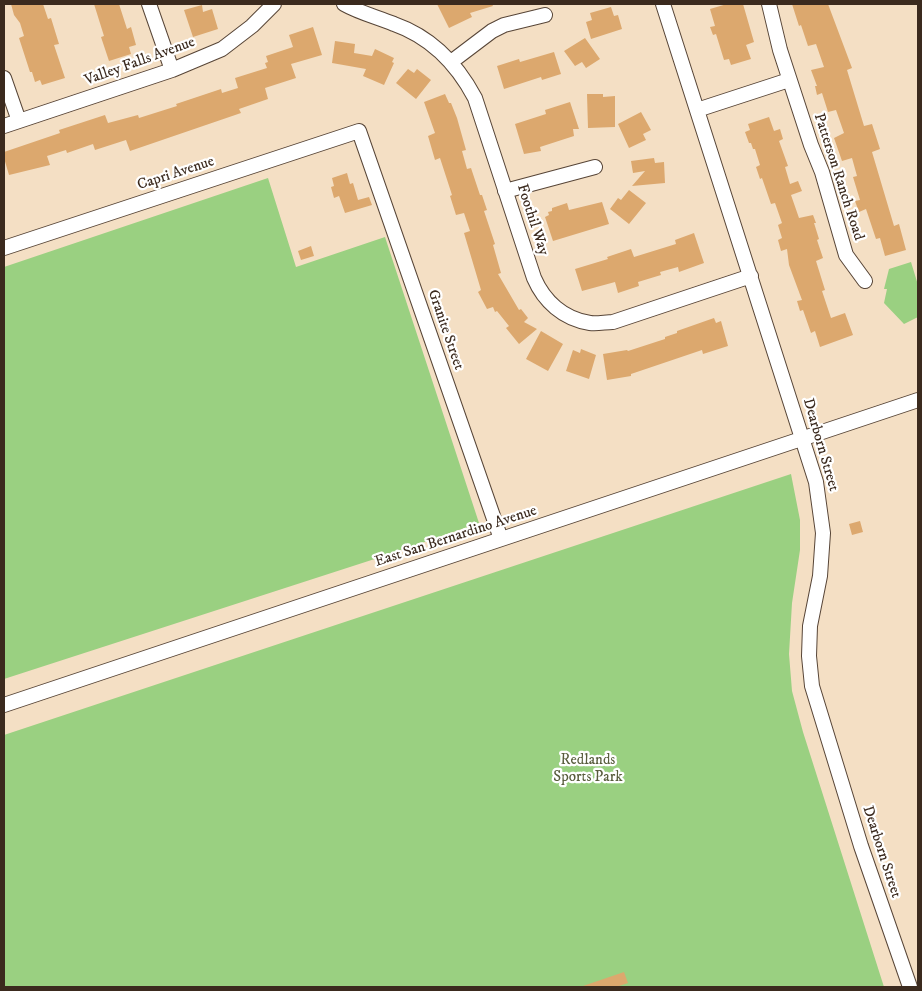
<!DOCTYPE html>
<html>
<head>
<meta charset="utf-8">
<style>
	body { margin:0 }
	#map { position:relative; width:922px; height:991px; overflow:hidden; background:#f4dfc4; font-family:"IM FELL DW Pica",serif }
	canvas { display:block }
	.frame { position:absolute; inset:0; border:5px solid #3b2a1e; pointer-events:none }
</style>
</head>
<body>
<div id="map">
<canvas width="922" height="991"></canvas>
<div class="frame"></div>
</div>
<script>
const ctx = document.querySelector('canvas').getContext('2d');
ctx.lineJoin = 'round';
function fill(path, color) {
  ctx.fillStyle = color;
  ctx.fill(path, 'evenodd');
}
function trace(path, color, width, dash) {
  ctx.strokeStyle = color;
  ctx.lineWidth = width;
  ctx.lineCap = dash ? 'butt' : 'round';
  ctx.setLineDash(dash || []);
  ctx.stroke(path);
}
function label(font, color, halo, rows, align = 'center') {
  ctx.font = font + ' "IM FELL DW Pica",serif';
  ctx.lineWidth = 4.5;
  ctx.setLineDash([]);
  ctx.textBaseline = 'middle';
  ctx.strokeStyle = halo;
  ctx.fillStyle = color;
  for (const [text, x, y, turn = 0] of rows) {
    ctx.save();
    ctx.translate(x, y);
    ctx.rotate((+turn || 0) * Math.PI / 180);
    ctx.textAlign = isNaN(turn) ? turn : align;
    if (halo) ctx.strokeText(text, 0, 0);
    ctx.fillText(text, 0, 0);
    ctx.restore();
  }
}
const green = new Path2D(`
	M 268,178 L 296,267 L 385,237 L 479,523 L 387,555 L 4,679 L 4,267 Z
	M 911,262 L 918,285 L 918,317 L 904,324 L 884,303 L 887,289 L 884,289 L 889,269 Z
	M 791,474 L 800,520 L 800,550 L 792,603 L 789,654 L 792,691 L 803,732 L 884,987 L 4,987 L 4,735 Z`);
const building = new Path2D(`
	M 11,4 L 43,4 L 48,19 L 51,18 L 59,44 L 54,45 L 65,78 L 42,85 L 40,80 L 35,82 L 32,72 L 30,72 L 19,38 L 24,36 L 20,23 L 14,15 Z
	M 94,4 L 119,4 L 127,29 L 131,27 L 136,45 L 129,47 L 131,54 L 109,61 L 101,37 L 104,36 Z
	M 437,4 L 492,4 L 493,6 L 470,13 L 472,17 L 449,28 Z
	M 727,4 L 743,4 L 754,42 L 746,45 L 751,59 L 731,65 L 729,59 L 724,60 L 716,34 L 713,35 L 710,27 L 715,26 L 710,9 Z
	M 792,4 L 828,4 L 852,68 L 847,70 L 864,126 L 872,124 L 880,149 L 872,152 L 894,226 L 899,224 L 906,250 L 885,256 L 880,238 L 876,239 L 866,209 L 859,212 L 855,201 L 860,200 L 853,177 L 857,176 L 852,158 L 842,161 L 834,138 L 844,133 L 836,110 L 828,112 L 822,93 L 817,95 L 815,86 L 817,86 L 811,70 L 824,67 L 816,44 L 808,46 L 801,25 L 799,26 Z
	M 202,5 L 203,12 L 212,9 L 218,29 L 193,37 L 184,10 Z
	M 611,7 L 614,16 L 618,15 L 622,29 L 591,39 L 586,22 L 592,20 L 590,13 Z
	M 313,27 L 322,55 L 291,64 L 296,78 L 265,88 L 268,99 L 239,109 L 241,113 L 130,151 L 126,140 L 95,150 L 93,144 L 67,153 L 66,150 L 47,156 L 50,165 L 9,175 L 4,158 L 4,152 L 60,133 L 59,130 L 105,115 L 108,123 L 138,115 L 139,118 L 177,106 L 176,104 L 221,89 L 222,93 L 238,88 L 235,78 L 267,68 L 265,63 L 268,62 L 266,56 L 293,47 L 289,35 Z
	M 585,38 L 600,59 L 586,68 L 582,62 L 575,66 L 564,51 Z
	M 335,41 L 355,44 L 354,53 L 372,56 L 375,49 L 394,58 L 392,62 L 394,63 L 384,85 L 363,76 L 366,69 L 332,63 Z
	M 554,52 L 561,74 L 542,80 L 541,77 L 504,89 L 497,66 L 519,59 L 520,62 Z
	M 408,69 L 414,73 L 417,69 L 431,80 L 416,99 L 396,83 Z
	M 445,94 L 449,103 L 451,103 L 457,118 L 466,150 L 462,151 L 467,169 L 471,168 L 480,195 L 482,195 L 487,210 L 484,211 L 495,244 L 493,245 L 501,273 L 498,274 L 519,310 L 521,309 L 528,318 L 524,322 L 537,329 L 519,344 L 506,328 L 509,326 L 497,311 L 495,312 L 493,307 L 487,309 L 478,292 L 481,290 L 464,233 L 470,231 L 464,213 L 456,215 L 450,196 L 452,195 L 440,158 L 435,160 L 428,136 L 435,133 L 424,102 Z
	M 587,94 L 603,94 L 603,97 L 615,96 L 615,127 L 588,128 Z
	M 570,102 L 579,129 L 573,129 L 574,136 L 540,147 L 541,151 L 524,154 L 515,124 L 546,114 L 545,110 Z
	M 641,112 L 651,130 L 643,134 L 646,140 L 629,148 L 618,124 Z
	M 769,117 L 774,131 L 780,129 L 783,139 L 779,141 L 788,166 L 785,167 L 790,184 L 798,181 L 802,191 L 791,195 L 799,218 L 813,215 L 816,223 L 814,223 L 819,239 L 817,240 L 823,258 L 816,261 L 825,290 L 822,291 L 831,318 L 845,313 L 853,335 L 820,347 L 815,331 L 811,333 L 803,310 L 800,311 L 797,301 L 802,300 L 789,265 L 787,249 L 781,251 L 778,240 L 782,238 L 778,225 L 782,223 L 775,203 L 771,204 L 762,178 L 760,179 L 756,167 L 760,165 L 755,149 L 753,149 L 751,143 L 749,143 L 745,132 L 750,130 L 748,124 Z
	M 654,158 L 655,163 L 664,162 L 665,183 L 632,186 L 645,171 L 633,173 L 631,161 Z
	M 347,173 L 350,184 L 353,183 L 358,200 L 369,197 L 372,205 L 345,213 L 339,196 L 334,198 L 331,187 L 334,186 L 332,178 Z
	M 629,190 L 646,203 L 629,224 L 610,209 L 618,198 L 621,200 Z
	M 602,202 L 609,224 L 553,241 L 545,217 L 549,215 L 548,212 L 552,211 L 552,208 L 567,203 L 569,210 Z
	M 694,233 L 704,263 L 679,272 L 678,267 L 660,272 L 661,275 L 638,282 L 639,286 L 618,293 L 615,282 L 582,291 L 575,269 L 608,259 L 607,257 L 631,249 L 634,257 L 676,244 L 675,240 Z
	M 311,246 L 314,256 L 301,260 L 298,251 Z
	M 714,318 L 716,323 L 721,321 L 728,346 L 703,354 L 702,350 L 631,374 L 631,376 L 607,380 L 603,354 L 627,350 L 628,351 L 665,339 L 665,337 L 677,333 L 677,331 Z
	M 541,331 L 563,344 L 548,371 L 526,359 Z
	M 581,349 L 596,355 L 589,379 L 566,371 L 573,350 L 580,353 Z
	M 860,521 L 863,532 L 852,535 L 849,524 Z
	M 624,972 L 628,983 L 616,987 L 583,987 L 583,986 Z`);
const minor = new Path2D(`
	M 149,4 L 172,70
	M 344,4 C 360,13 377,17 394,24 C 431,37 457,64 475,98 L 534,278 C 544,301 563,319 590,323 C 597,324 606,322 613,322 L 751,276
	M 663,4 L 816,482 L 823,533 L 820,576 L 810,626 L 809,656 L 812,686 L 861,846 L 910,987
	M 769,4 L 780,50 L 811,145 L 822,172 L 846,255 L 865,281
	M 451,62 L 492,31 L 504,25 L 545,15
	M 4,78 L 19,121
	M 697,110 L 789,80
	M 4,126 L 172,70 L 222,49 L 252,26 L 274,4
	M 505,191 L 595,167
	M 4,248 L 359,131 L 501,539
	M 4,705 L 918,400`);
const streetNames = [
	["Valley Falls Avenue",140,62,-20],
	["Capri Avenue",176,174,-18],
	["Patterson Ranch Road",838,177,72],
	["Foothil Way",532,220,72],
	["Granite Street",445,330,71],
	["Dearborn Street",820,445,74],
	["East San Bernardino Avenue",456,537,-18],
	["Dearborn Street",881,852,72]
];
const parkNames = [
	["Redlands",588,761],
	["Sports Park",588,778]
];
fill(green, '#9ad081');
fill(building, '#dca86e');
trace(minor, '#574537', 16);
trace(minor, '#fff', 14);
label('15px', '#3b2a1e', '#fff', streetNames);
label('15px', '#585c3c', '#fff', parkNames);
</script>
</body>
</html>
